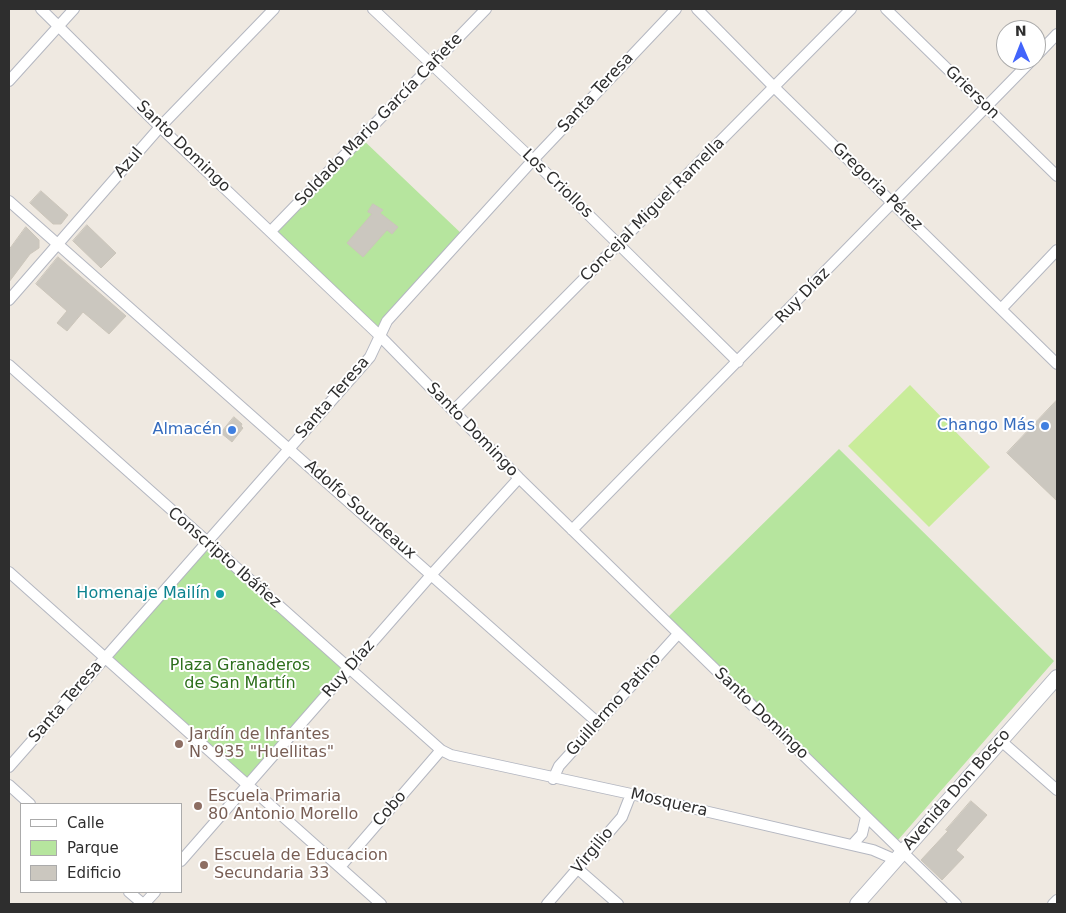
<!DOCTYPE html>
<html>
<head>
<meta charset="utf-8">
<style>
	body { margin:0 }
	#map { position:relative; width:1066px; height:913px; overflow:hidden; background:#efe9e1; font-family:"DejaVu Sans",sans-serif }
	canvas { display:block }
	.frame { position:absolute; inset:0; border:10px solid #2e2e2e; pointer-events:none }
	.legend { position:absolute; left:20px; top:803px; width:162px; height:90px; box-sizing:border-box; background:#fff; border:1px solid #ababab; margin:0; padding:6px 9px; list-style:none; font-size:15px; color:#2e2e2e }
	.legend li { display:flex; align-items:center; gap:10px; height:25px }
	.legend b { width:25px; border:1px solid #ababab }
	.north { position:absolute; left:996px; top:20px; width:50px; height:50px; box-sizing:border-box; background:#fff; border:1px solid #ababab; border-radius:50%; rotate:359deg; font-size:14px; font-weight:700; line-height:20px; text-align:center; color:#2e2e2e }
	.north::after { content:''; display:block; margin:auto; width:18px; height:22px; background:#4264fb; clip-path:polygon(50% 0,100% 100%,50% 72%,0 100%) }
</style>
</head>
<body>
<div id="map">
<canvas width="1066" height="913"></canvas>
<div class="frame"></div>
<ul class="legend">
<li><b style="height:6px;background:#fff"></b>Calle</li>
<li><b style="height:14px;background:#b6e59e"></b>Parque</li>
<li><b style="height:14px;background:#cbc7bf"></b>Edificio</li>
</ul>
<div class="north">N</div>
</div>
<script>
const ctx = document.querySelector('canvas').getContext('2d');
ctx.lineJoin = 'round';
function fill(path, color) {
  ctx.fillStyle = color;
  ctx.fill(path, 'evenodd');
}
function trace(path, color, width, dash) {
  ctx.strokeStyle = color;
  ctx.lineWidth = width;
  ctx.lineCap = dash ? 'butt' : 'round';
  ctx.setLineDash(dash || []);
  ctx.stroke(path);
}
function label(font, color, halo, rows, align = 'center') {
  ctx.font = font + ' "DejaVu Sans",sans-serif';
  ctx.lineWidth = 4;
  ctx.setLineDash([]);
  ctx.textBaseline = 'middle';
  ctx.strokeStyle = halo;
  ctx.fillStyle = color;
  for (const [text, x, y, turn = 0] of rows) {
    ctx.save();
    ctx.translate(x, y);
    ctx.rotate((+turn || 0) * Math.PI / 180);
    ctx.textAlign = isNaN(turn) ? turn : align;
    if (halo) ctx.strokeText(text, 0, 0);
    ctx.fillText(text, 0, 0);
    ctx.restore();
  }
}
const green = new Path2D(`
	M 360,137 L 464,236 L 379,335 L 271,231 Z
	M 839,449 L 1054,661 L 898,840 L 665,620 Z
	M 206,543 L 350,669 L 247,786 L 105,658 Z`);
const pitch = new Path2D(`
	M 910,385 L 990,467 L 929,527 L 848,446 Z`);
const building = new Path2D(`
	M 41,191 L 68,215 L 61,224 L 53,224 L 30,203 Z
	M 373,204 L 383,210 L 380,213 L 398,227 L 392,234 L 387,230 L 363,257 L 347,243 L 372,214 L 368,212 Z
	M 87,225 L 116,253 L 101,268 L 73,241 Z
	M 26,227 L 39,240 L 39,248 L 30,254 L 9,282 L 9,250 Z
	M 58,257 L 126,316 L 109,334 L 83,312 L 67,331 L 57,323 L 67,311 L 36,284 Z
	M 1057,400 L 1057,501 L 1007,453 Z
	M 234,417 L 242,424 L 241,426 L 243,428 L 232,442 L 221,433 Z
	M 971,801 L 987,815 L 956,850 L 964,857 L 942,880 L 921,860 L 948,831 L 946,830 Z`);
const street = new Path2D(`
	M 41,9 L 160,127 L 379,335 L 519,478 L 956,904
	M 373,9 L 533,160 L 738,362
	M 697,9 L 774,87 L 1057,364
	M 886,9 L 1057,176
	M 1036,56 L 1057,34
	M 9,81 L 74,9
	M 9,201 L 597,722
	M 271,231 L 486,9
	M 9,300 L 160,127 L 274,9
	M 1002,308 L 1057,250
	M 9,365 L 441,750 L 451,755 L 631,794 L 873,850 L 896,860
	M 453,411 L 851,9
	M 572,530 L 1032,60
	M 9,572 L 381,904
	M 1000,740 L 1057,790
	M 9,767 L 370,357 L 387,321 L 533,160 L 676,9
	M 553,779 L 559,766 L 678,634
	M 9,785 L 30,804
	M 852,845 L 862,834 L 866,817
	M 181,861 L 432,574 L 519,478
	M 340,867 L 441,750
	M 578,869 L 618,904
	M 129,892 L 143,904
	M 144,904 L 155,892
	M 547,904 L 622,817 L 631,794
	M 1053,904 L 1057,900`);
const secondary = new Path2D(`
	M 857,904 L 1057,677`);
const markers = [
	[1045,426,5,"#3f7fe0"],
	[232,430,5,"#3f7fe0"],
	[220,594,5,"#0f9aa8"],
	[179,744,5,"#8d6e63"],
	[198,806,5,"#8d6e63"],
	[204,865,5,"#8d6e63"]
];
const streetNames = [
	["Santa Teresa",596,93,-47],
	["Grierson",972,93,44],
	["Soldado Mario García Cañete",379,120,-46],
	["Santo Domingo",183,147,44],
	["Azul",129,163,-49],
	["Los Criollos",557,184,44],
	["Gregoria Pérez",877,187,44],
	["Concejal Miguel Ramella",653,210,-45],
	["Ruy Díaz",803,296,-46],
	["Santa Teresa",333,398,-49],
	["Santo Domingo",472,430,46],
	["Adolfo Sourdeaux",360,510,41],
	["Conscripto Ibáñez",224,558,41],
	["Ruy Díaz",349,669,-49],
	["Santa Teresa",66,702,-49],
	["Guillermo Patino",614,705,-48],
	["Santo Domingo",761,714,44],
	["Avenida Don Bosco",957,790,-49],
	["Mosquera",669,803,13],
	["Cobo",390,809,-49],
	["Virgilio",593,851,-50]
];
const shopNames = [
	["Chango Más",1035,426],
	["Almacén",222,430]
];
const cultureNames = [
	["Homenaje Mailín",210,594]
];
const parkNames = [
	["Plaza Granaderos",240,666],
	["de San Martín",240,684]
];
const educationNames = [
	["Jardín de Infantes",189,735],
	["N° 935 \"Huellitas\"",189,753],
	["Escuela Primaria",208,797],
	["80 Antonio Morello",208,815],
	["Escuela de Educacion",214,856],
	["Secundaria 33",214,874]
];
fill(green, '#b6e59e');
fill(pitch, '#c9ec9a');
fill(building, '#cbc7bf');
trace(building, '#cbc5ba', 1);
trace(street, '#b4b7c1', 12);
trace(secondary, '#b4b7c1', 16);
trace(street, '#fff', 10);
trace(secondary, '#fff', 14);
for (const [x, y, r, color] of markers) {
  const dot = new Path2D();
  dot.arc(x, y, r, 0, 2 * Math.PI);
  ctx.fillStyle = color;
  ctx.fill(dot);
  trace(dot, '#fff', 2);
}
label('16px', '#2e2e2e', '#fff', streetNames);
label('16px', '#366cbe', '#fff', shopNames, 'right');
label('16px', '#0d838f', '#fff', cultureNames, 'right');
label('16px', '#2c6e1b', '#fff', parkNames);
label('16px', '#785e54', '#fff', educationNames, 'left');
</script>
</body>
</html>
